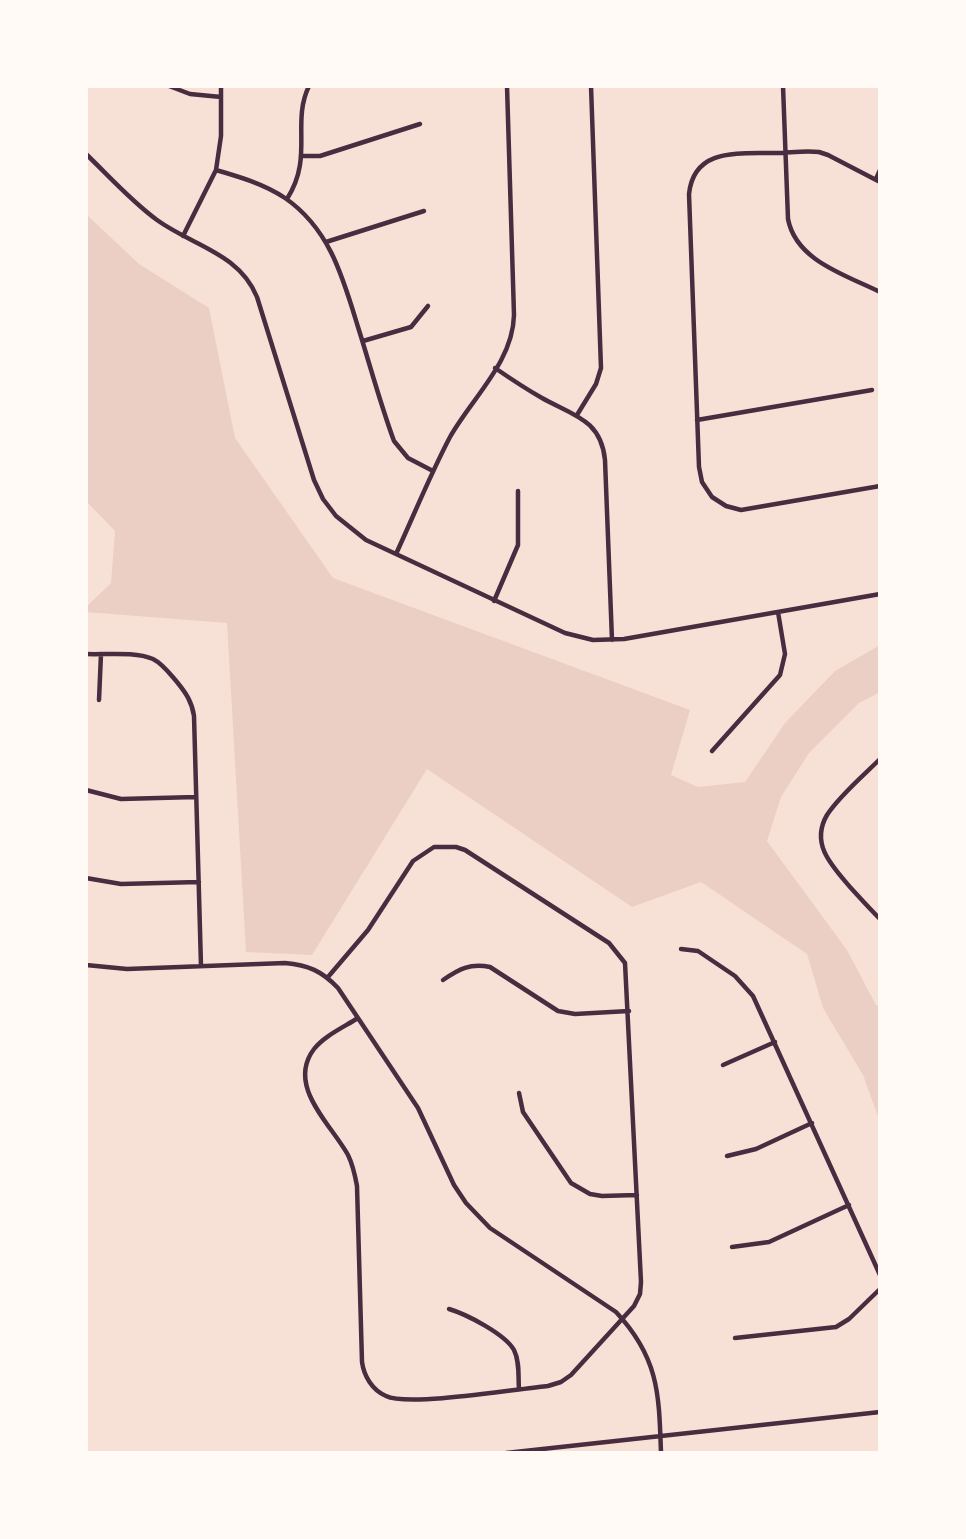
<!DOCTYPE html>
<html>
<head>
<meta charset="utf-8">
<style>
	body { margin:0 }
	#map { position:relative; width:966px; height:1539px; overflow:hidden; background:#f7e1d7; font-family:Lato,sans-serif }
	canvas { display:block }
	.frame { position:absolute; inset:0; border:88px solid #fffaf5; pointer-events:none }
</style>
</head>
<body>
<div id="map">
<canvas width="966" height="1539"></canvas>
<div class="frame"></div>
</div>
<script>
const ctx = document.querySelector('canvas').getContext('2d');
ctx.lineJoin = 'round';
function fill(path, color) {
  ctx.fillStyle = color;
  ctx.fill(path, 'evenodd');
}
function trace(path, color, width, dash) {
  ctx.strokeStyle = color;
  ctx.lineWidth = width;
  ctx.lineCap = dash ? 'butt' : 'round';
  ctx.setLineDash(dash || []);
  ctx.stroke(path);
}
const green = new Path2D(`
	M 86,214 L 139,264 L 209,308 L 235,438 L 333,578 L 690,710 L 671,775 L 698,787 L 745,782 L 785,723 L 835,671 L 880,645 L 880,692 L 859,703 L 809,753 L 781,797 L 767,841 L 847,950 L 876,1005 L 880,1005 L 880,1122 L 863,1075 L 823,1008 L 807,954 L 701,882 L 632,907 L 427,769 L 312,955 L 246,952 L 227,623 L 86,612 L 86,607 L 111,583 L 115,531 L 86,501 Z`);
const minor = new Path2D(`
	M 169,86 L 190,94 L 221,97
	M 783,86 L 788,219 C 796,261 846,275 880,292
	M 86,154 C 109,176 131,201 157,220 C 193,246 239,253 257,297 L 314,480 L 323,499 L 336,516 L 366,540 L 565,633 L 593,640 L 624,639 L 880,594
	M 302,156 L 320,156 L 420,124
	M 216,170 C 240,177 264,184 285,198 C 330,229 343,278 358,327 C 370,365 380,403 394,441 L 408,458 L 433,471
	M 876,179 L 880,170
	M 880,182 L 828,155 L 819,152 C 804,150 789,153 774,153 C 740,154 694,147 689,194 L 699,467 L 702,482 L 712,497 L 726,506 L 741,510 L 880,486
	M 287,199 C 314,157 291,123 309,86
	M 183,236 L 216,170 L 221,136 L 221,86
	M 326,242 L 424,211
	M 363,341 L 411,327 L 428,306
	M 495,368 C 511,379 526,389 542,398 C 572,415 601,419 605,460 L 612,640
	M 577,415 L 596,384 L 601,368 L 591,86
	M 697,420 L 872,390
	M 396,554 C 414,515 430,475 450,437 C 472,398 513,362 514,315 L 507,86
	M 494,601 L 518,545 L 518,491
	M 86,654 C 106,655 134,651 153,659 C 163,664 170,674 177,682 C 186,693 192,702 194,716 L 201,966
	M 99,700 L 101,654
	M 712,751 L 780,675 L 785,654 L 778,612
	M 880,759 C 864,775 839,796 827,815 C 810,844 832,866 850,887 C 860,898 870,909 880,919
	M 86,790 L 121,799 L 196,797
	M 86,878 L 121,884 L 199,882
	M 681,949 L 698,951 L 735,976 L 753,996 L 880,1275
	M 86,965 L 127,969 L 285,963 C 308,965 322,971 338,988 L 418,1108 L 454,1185 L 466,1203 L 490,1228 L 616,1312 C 659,1358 659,1394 661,1453
	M 328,977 L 368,930 L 413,861 L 434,847 L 456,847 L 465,850 L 609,943 L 625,963 L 641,1282 L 640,1294 L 634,1306 L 571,1375 L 561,1382 L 548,1386 C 517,1389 408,1407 386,1396 C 372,1390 364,1376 362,1362 L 357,1186 C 355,1175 353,1165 348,1155 C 331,1124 286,1086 314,1049 C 324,1036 344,1027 358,1018
	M 443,980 C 459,969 470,963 490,967 L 558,1011 L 575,1014 L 629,1011
	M 723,1065 L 775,1042
	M 519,1093 L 523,1112 L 571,1183 L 590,1194 L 602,1196 L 637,1195
	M 727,1156 L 756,1149 L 812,1123
	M 732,1247 L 769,1242 L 849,1205
	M 449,1309 C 466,1314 505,1334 514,1350 C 520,1362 518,1377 519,1389
	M 735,1338 L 836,1327 L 849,1319 L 880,1289
	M 506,1453 L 880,1412`);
fill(green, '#ebcfc5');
trace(minor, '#4a2c40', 4.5);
</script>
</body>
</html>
